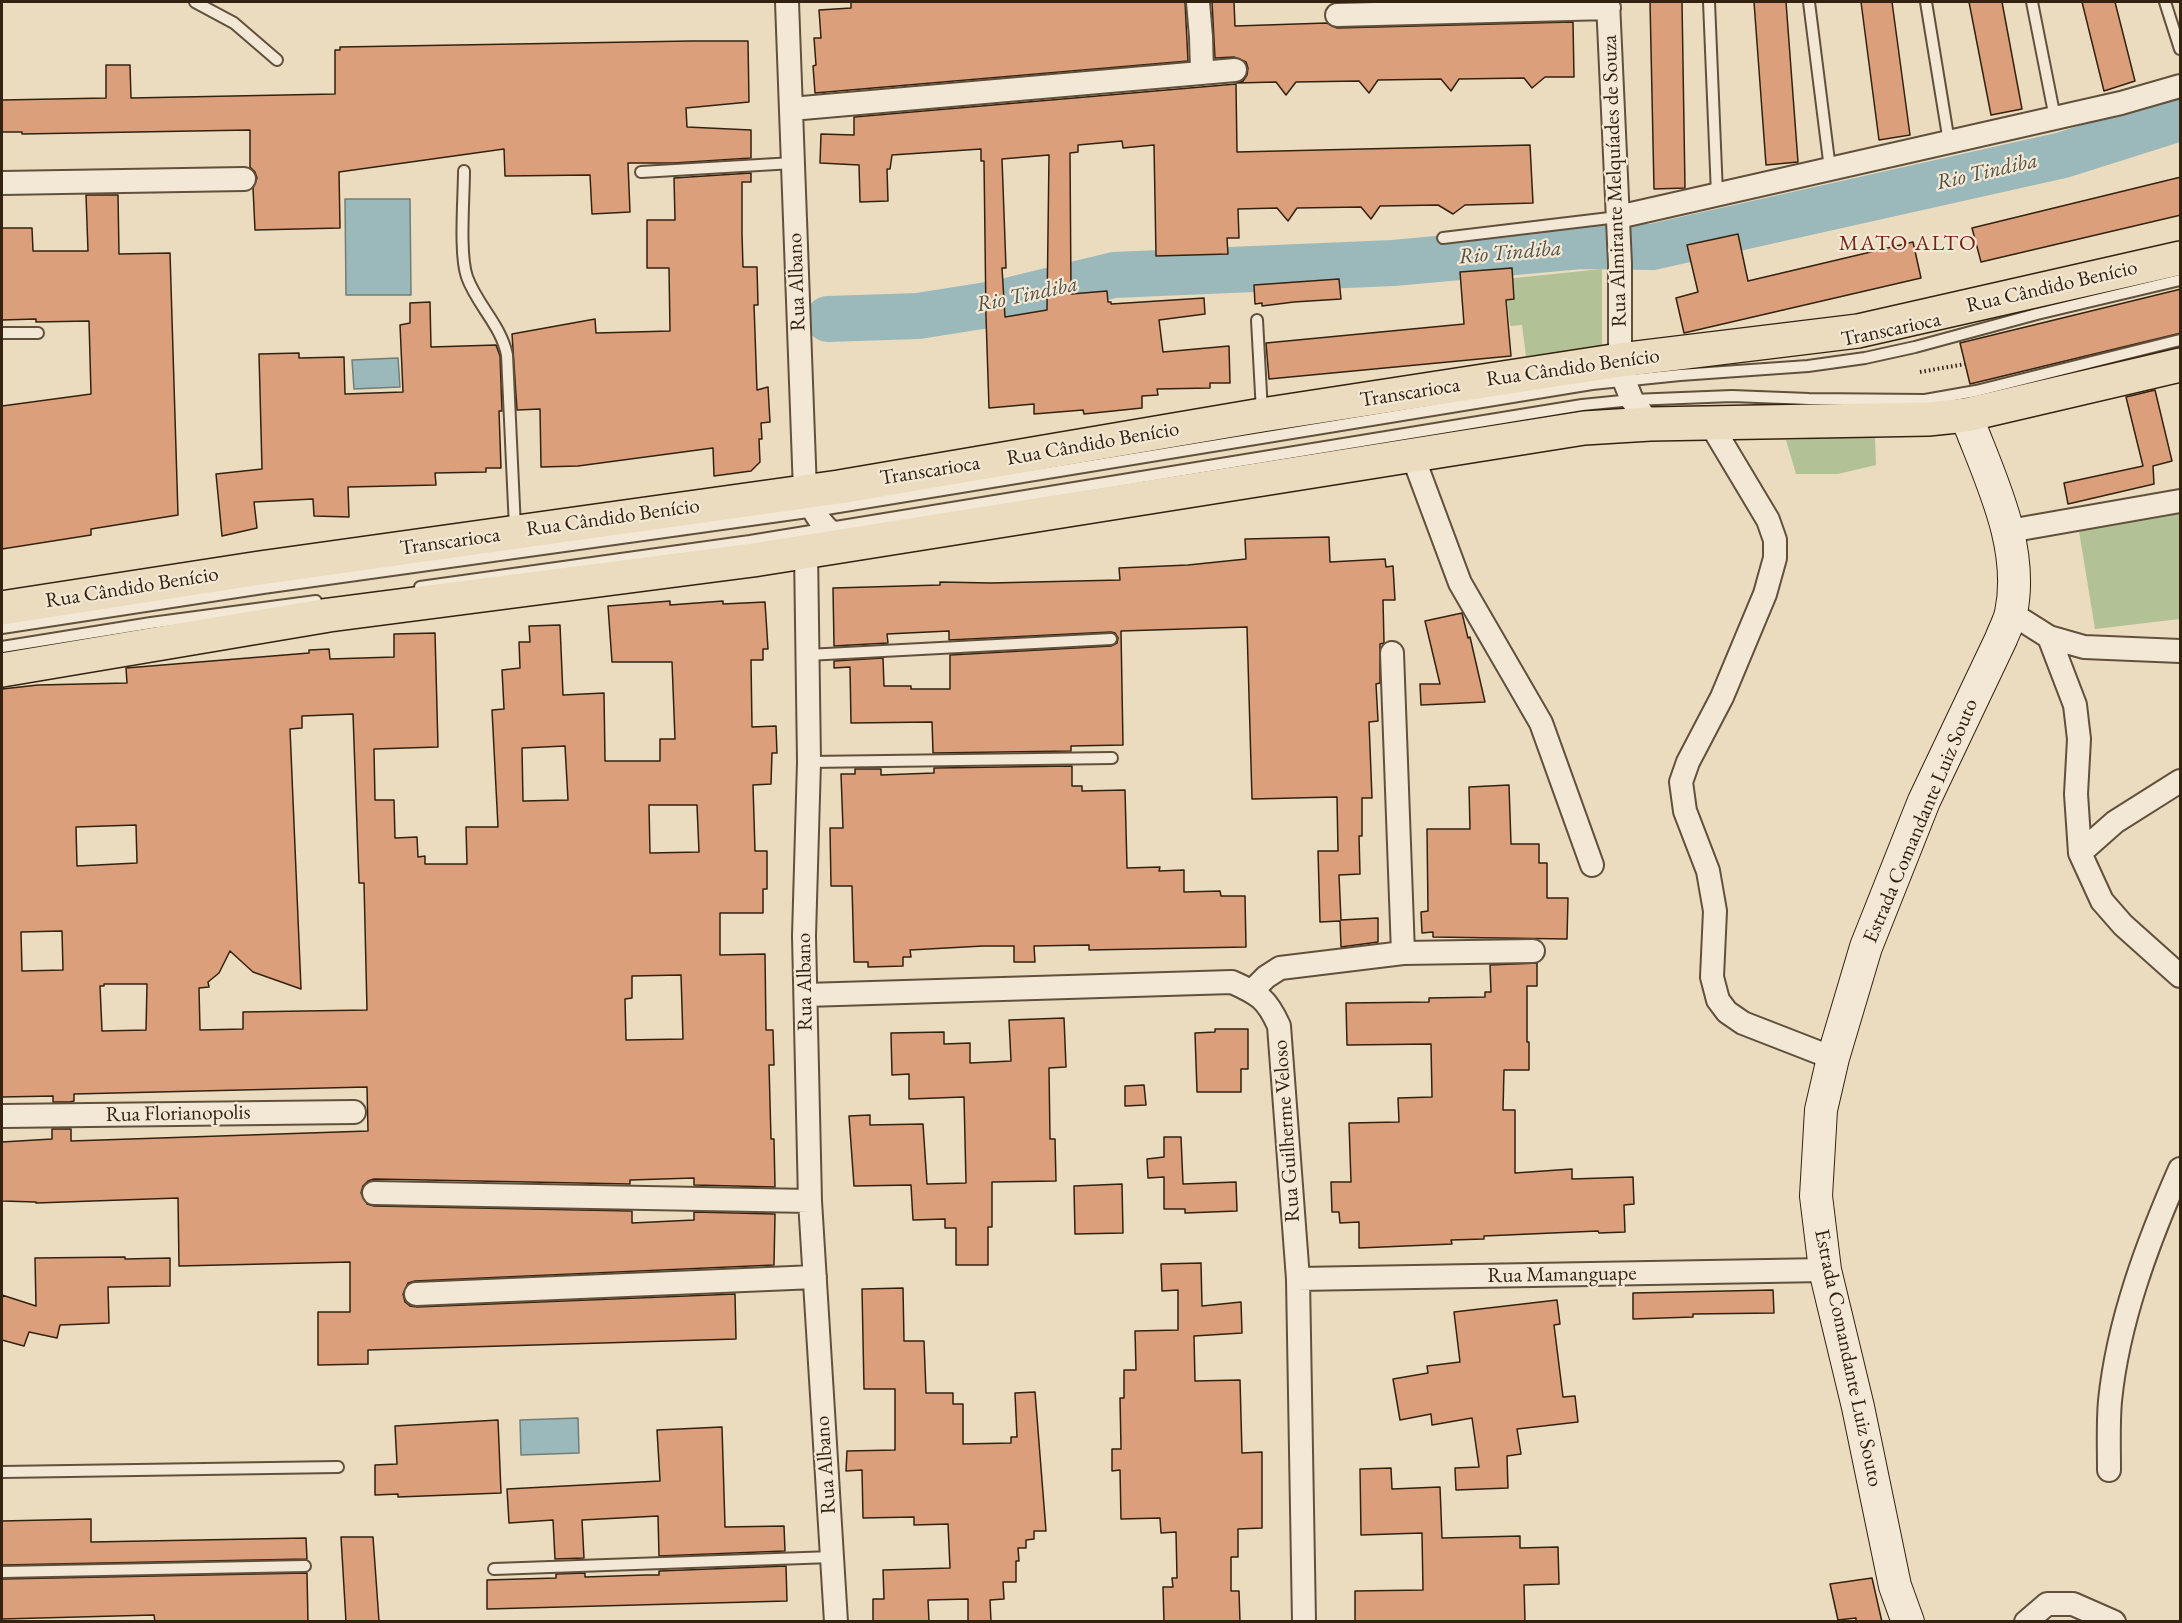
<!DOCTYPE html>
<html>
<head>
<meta charset="utf-8">
<style>
	body { margin:0 }
	#map { position:relative; width:2182px; height:1623px; overflow:hidden; background:#ebdcbf; font-family:"EB Garamond",serif }
	canvas { display:block }
	.frame { position:absolute; inset:0; border:3px solid #332210; pointer-events:none }
</style>
</head>
<body>
<div id="map">
<canvas width="2182" height="1623"></canvas>
<div class="frame"></div>
</div>
<script>
const ctx = document.querySelector('canvas').getContext('2d');
ctx.lineJoin = 'round';
function fill(path, color) {
  ctx.fillStyle = color;
  ctx.fill(path, 'evenodd');
}
function trace(path, color, width, dash) {
  ctx.strokeStyle = color;
  ctx.lineWidth = width;
  ctx.lineCap = dash ? 'butt' : 'round';
  ctx.setLineDash(dash || []);
  ctx.stroke(path);
}
function label(font, color, halo, rows, align = 'center') {
  ctx.font = font + ' "EB Garamond",serif';
  ctx.lineWidth = 4.5;
  ctx.setLineDash([]);
  ctx.textBaseline = 'middle';
  ctx.strokeStyle = halo;
  ctx.fillStyle = color;
  for (const [text, x, y, turn = 0] of rows) {
    ctx.save();
    ctx.translate(x, y);
    ctx.rotate((+turn || 0) * Math.PI / 180);
    ctx.textAlign = isNaN(turn) ? turn : align;
    if (halo) ctx.strokeText(text, 0, 0);
    ctx.fillText(text, 0, 0);
    ctx.restore();
  }
}
const green = new Path2D(`
	M 1602,269 L 1602,350 L 1526,356 L 1522,325 L 1510,326 L 1505,279 Z
	M 1875,436 L 1876,465 L 1838,474 L 1796,474 L 1786,440 Z
	M 2180,507 L 2180,619 L 2095,629 L 2078,525 Z`);
const water = new Path2D(`
	M 345,199 L 410,199 L 411,295 L 346,295 Z
	M 398,358 L 400,387 L 354,389 L 352,360 Z
	M 578,1418 L 579,1453 L 521,1455 L 520,1420 Z`);
const river = new Path2D(`
	M 828,319 L 918,316 L 994,304 L 1114,275 L 1393,263 L 1581,246 L 1652,247 L 2063,155 L 2180,118`);
const building = new Path2D(`
	M 851,2 L 1185,2 L 1188,61 L 815,93 L 813,66 L 816,65 L 814,38 L 821,38 L 819,10 L 851,8 Z
	M 1212,2 L 1234,2 L 1235,26 L 1327,23 L 1337,28 L 1573,22 L 1574,77 L 1545,77 L 1532,88 L 1524,78 L 1459,79 L 1451,91 L 1441,79 L 1378,80 L 1369,93 L 1359,81 L 1296,82 L 1286,95 L 1276,82 L 1237,83 L 1243,81 L 1247,75 L 1248,68 L 1246,62 L 1234,57 L 1215,58 Z
	M 1650,2 L 1682,2 L 1685,188 L 1654,189 Z
	M 1754,2 L 1786,2 L 1798,162 L 1766,165 Z
	M 1861,2 L 1892,2 L 1910,135 L 1879,140 Z
	M 1969,2 L 2002,2 L 2022,109 L 1991,115 Z
	M 2082,2 L 2115,2 L 2135,81 L 2104,91 Z
	M 691,41 L 748,41 L 749,102 L 686,108 L 687,127 L 751,130 L 751,158 L 674,163 L 628,163 L 630,212 L 592,214 L 590,175 L 505,176 L 504,149 L 339,172 L 340,228 L 255,230 L 253,188 L 257,178 L 255,172 L 250,167 L 250,130 L 22,134 L 22,132 L 2,132 L 2,100 L 106,98 L 106,65 L 130,65 L 131,98 L 335,94 L 335,50 L 340,50 L 340,47 Z
	M 1236,84 L 1237,152 L 1530,145 L 1533,203 L 1465,205 L 1453,214 L 1438,205 L 1380,206 L 1371,219 L 1361,207 L 1297,208 L 1288,221 L 1277,208 L 1238,209 L 1239,238 L 1227,238 L 1228,254 L 1156,256 L 1154,145 L 1123,148 L 1122,141 L 1078,145 L 1078,152 L 1070,153 L 1071,294 L 1107,291 L 1108,302 L 1111,302 L 1111,304 L 1204,298 L 1205,314 L 1159,320 L 1163,352 L 1229,346 L 1230,383 L 1210,383 L 1210,388 L 1157,389 L 1158,395 L 1142,396 L 1142,408 L 1084,414 L 1083,410 L 1034,414 L 1034,404 L 989,408 L 986,317 L 984,161 L 981,161 L 981,149 L 892,155 L 890,169 L 887,169 L 888,201 L 860,202 L 859,165 L 820,163 L 821,134 L 854,135 L 854,117 ZM 1049,155 L 1047,310 L 1005,317 L 1002,268 L 1006,268 L 1002,159 Z
	M 751,173 L 751,182 L 742,182 L 742,234 L 743,267 L 757,267 L 758,305 L 754,305 L 757,390 L 768,387 L 770,422 L 761,423 L 762,439 L 759,439 L 760,462 L 751,471 L 714,476 L 713,448 L 578,466 L 541,467 L 540,409 L 517,410 L 512,334 L 595,319 L 596,333 L 670,331 L 669,268 L 647,268 L 647,220 L 675,220 L 674,178 Z
	M 2181,177 L 2181,215 L 1981,262 L 1972,228 Z
	M 86,195 L 118,195 L 119,254 L 170,253 L 178,515 L 91,529 L 91,535 L 2,549 L 2,406 L 91,394 L 89,321 L 36,322 L 36,319 L 2,320 L 2,228 L 32,228 L 33,251 L 88,251 Z
	M 1738,234 L 1748,281 L 1913,242 L 1921,278 L 1684,333 L 1676,298 L 1698,292 L 1687,245 Z
	M 1512,268 L 1514,299 L 1506,300 L 1511,356 L 1269,379 L 1266,343 L 1464,324 L 1460,272 Z
	M 1339,279 L 1341,299 L 1294,302 L 1262,306 L 1262,303 L 1255,304 L 1254,285 Z
	M 2181,289 L 2181,333 L 1970,384 L 1960,343 Z
	M 430,302 L 431,347 L 496,345 L 500,356 L 502,411 L 499,411 L 501,468 L 486,468 L 486,472 L 435,473 L 436,485 L 348,487 L 349,517 L 314,516 L 313,499 L 254,502 L 257,528 L 222,536 L 216,474 L 262,469 L 259,354 L 299,353 L 299,358 L 344,357 L 345,394 L 403,392 L 400,325 L 410,323 L 410,303 Z
	M 2155,390 L 2172,461 L 2153,466 L 2154,484 L 2068,504 L 2064,483 L 2143,466 L 2126,397 Z
	M 1329,537 L 1330,562 L 1385,559 L 1386,567 L 1393,566 L 1395,600 L 1383,600 L 1384,643 L 1380,644 L 1380,683 L 1376,684 L 1378,721 L 1369,722 L 1372,798 L 1362,798 L 1362,836 L 1359,836 L 1360,874 L 1339,875 L 1341,920 L 1378,918 L 1378,942 L 1341,947 L 1340,921 L 1320,922 L 1318,851 L 1338,851 L 1337,797 L 1252,799 L 1247,627 L 1121,631 L 1123,745 L 1071,746 L 1071,751 L 933,753 L 932,722 L 851,723 L 850,667 L 834,668 L 834,661 L 883,658 L 884,686 L 911,686 L 911,689 L 950,689 L 950,655 L 1111,646 L 1117,643 L 1118,638 L 1115,633 L 1111,632 L 949,640 L 949,631 L 887,634 L 888,643 L 834,646 L 833,588 L 940,585 L 940,582 L 991,583 L 1120,580 L 1119,568 L 1188,565 L 1246,559 L 1245,539 Z
	M 670,601 L 670,605 L 723,601 L 723,604 L 765,602 L 768,649 L 763,649 L 763,660 L 751,660 L 752,727 L 776,726 L 777,753 L 772,753 L 771,784 L 753,785 L 755,851 L 767,851 L 767,889 L 763,889 L 763,913 L 720,913 L 720,955 L 765,954 L 766,1030 L 773,1030 L 774,1065 L 769,1065 L 771,1139 L 774,1139 L 775,1187 L 694,1185 L 694,1178 L 630,1180 L 630,1184 L 374,1179 L 368,1181 L 363,1186 L 361,1193 L 367,1204 L 374,1206 L 632,1211 L 632,1223 L 694,1220 L 694,1212 L 775,1214 L 774,1265 L 415,1281 L 408,1283 L 403,1294 L 405,1302 L 410,1306 L 417,1307 L 735,1294 L 736,1339 L 368,1350 L 368,1364 L 318,1365 L 318,1312 L 350,1312 L 350,1262 L 179,1266 L 178,1198 L 36,1203 L 36,1202 L 2,1201 L 2,1142 L 52,1139 L 52,1129 L 71,1129 L 71,1141 L 368,1131 L 367,1087 L 74,1094 L 74,1101 L 70,1102 L 53,1102 L 53,1096 L 2,1097 L 2,689 L 38,685 L 127,683 L 126,668 L 309,653 L 309,650 L 329,649 L 330,659 L 394,657 L 394,634 L 435,633 L 438,747 L 374,749 L 375,800 L 394,800 L 395,838 L 417,837 L 418,857 L 425,856 L 425,864 L 467,864 L 466,827 L 498,827 L 492,710 L 504,709 L 502,670 L 520,668 L 519,642 L 530,642 L 529,626 L 560,625 L 563,695 L 604,693 L 605,761 L 660,761 L 660,739 L 675,739 L 672,662 L 612,662 L 608,606 ZM 353,714 L 359,883 L 364,883 L 367,1010 L 243,1012 L 243,1029 L 200,1030 L 199,988 L 209,987 L 208,982 L 219,973 L 230,951 L 253,972 L 301,989 L 290,729 L 302,728 L 302,716 ZM 565,746 L 568,800 L 523,801 L 522,748 ZM 649,805 L 697,805 L 699,852 L 650,853 ZM 136,825 L 137,863 L 77,866 L 76,827 ZM 62,931 L 63,970 L 22,971 L 21,932 ZM 681,975 L 683,1039 L 626,1040 L 625,999 L 632,998 L 632,976 ZM 104,984 L 147,984 L 146,1030 L 102,1031 L 100,986 L 104,986 Z
	M 1462,613 L 1468,638 L 1470,637 L 1485,702 L 1421,705 L 1420,684 L 1440,684 L 1425,621 Z
	M 1072,766 L 1072,786 L 1082,786 L 1082,791 L 1125,790 L 1127,868 L 1160,867 L 1159,871 L 1184,870 L 1184,892 L 1220,891 L 1221,896 L 1245,896 L 1246,947 L 1089,950 L 1089,945 L 1034,946 L 1035,962 L 1014,962 L 1014,946 L 983,946 L 910,950 L 911,957 L 903,957 L 903,966 L 868,967 L 868,962 L 854,962 L 852,886 L 831,886 L 830,828 L 843,828 L 841,774 L 855,774 L 855,769 L 881,769 L 881,775 L 934,773 L 934,768 Z
	M 1509,785 L 1511,844 L 1539,844 L 1539,863 L 1547,863 L 1547,898 L 1568,898 L 1567,939 L 1433,937 L 1433,932 L 1422,933 L 1421,912 L 1428,911 L 1427,829 L 1470,829 L 1469,787 Z
	M 1537,963 L 1537,986 L 1527,986 L 1527,1042 L 1529,1042 L 1529,1070 L 1504,1070 L 1503,1110 L 1515,1110 L 1515,1173 L 1572,1169 L 1572,1179 L 1633,1177 L 1634,1204 L 1624,1205 L 1625,1232 L 1599,1233 L 1598,1231 L 1484,1236 L 1484,1239 L 1451,1240 L 1452,1244 L 1359,1248 L 1359,1222 L 1340,1223 L 1339,1212 L 1332,1212 L 1331,1182 L 1351,1182 L 1349,1123 L 1399,1122 L 1398,1098 L 1432,1097 L 1431,1044 L 1347,1045 L 1346,1003 L 1429,1002 L 1429,998 L 1485,997 L 1485,992 L 1491,992 L 1490,965 Z
	M 1064,1018 L 1066,1067 L 1049,1068 L 1050,1139 L 1055,1139 L 1056,1181 L 992,1182 L 992,1227 L 988,1227 L 988,1265 L 956,1265 L 956,1228 L 945,1228 L 945,1219 L 913,1220 L 911,1185 L 854,1186 L 849,1116 L 870,1115 L 870,1125 L 923,1124 L 927,1184 L 966,1183 L 964,1097 L 909,1099 L 909,1074 L 892,1075 L 891,1033 L 944,1032 L 944,1044 L 970,1043 L 970,1063 L 1011,1061 L 1009,1020 Z
	M 1215,1029 L 1248,1029 L 1248,1069 L 1241,1069 L 1241,1092 L 1197,1092 L 1195,1033 L 1215,1032 Z
	M 1144,1085 L 1146,1105 L 1125,1106 L 1125,1086 Z
	M 1164,1137 L 1181,1137 L 1183,1184 L 1236,1182 L 1237,1211 L 1185,1213 L 1185,1209 L 1164,1209 L 1164,1177 L 1148,1178 L 1147,1159 L 1164,1157 Z
	M 1122,1184 L 1123,1233 L 1075,1234 L 1074,1186 Z
	M 125,1257 L 125,1259 L 170,1258 L 170,1286 L 108,1287 L 109,1323 L 60,1325 L 57,1338 L 29,1332 L 24,1346 L 2,1340 L 2,1295 L 36,1306 L 35,1258 Z
	M 1201,1263 L 1202,1306 L 1241,1302 L 1242,1333 L 1194,1336 L 1195,1381 L 1240,1380 L 1242,1453 L 1262,1452 L 1262,1528 L 1238,1529 L 1238,1557 L 1231,1557 L 1231,1591 L 1239,1591 L 1240,1622 L 1164,1622 L 1163,1587 L 1173,1587 L 1172,1578 L 1177,1578 L 1176,1532 L 1161,1533 L 1160,1518 L 1121,1519 L 1120,1470 L 1112,1471 L 1112,1449 L 1121,1449 L 1120,1398 L 1124,1398 L 1124,1370 L 1136,1370 L 1135,1331 L 1178,1330 L 1178,1290 L 1162,1291 L 1161,1264 Z
	M 903,1288 L 904,1341 L 924,1341 L 926,1393 L 953,1393 L 953,1404 L 963,1404 L 963,1444 L 1011,1443 L 1011,1437 L 1017,1437 L 1015,1393 L 1035,1392 L 1046,1531 L 1034,1531 L 1034,1539 L 1026,1540 L 1026,1548 L 1018,1548 L 1019,1561 L 1016,1561 L 1016,1582 L 1003,1582 L 1004,1599 L 990,1600 L 991,1622 L 968,1622 L 968,1599 L 928,1600 L 929,1622 L 873,1622 L 873,1599 L 884,1599 L 883,1570 L 950,1568 L 948,1524 L 914,1525 L 914,1517 L 863,1518 L 862,1470 L 846,1471 L 847,1451 L 895,1450 L 895,1389 L 864,1389 L 862,1289 Z
	M 1773,1290 L 1774,1313 L 1693,1314 L 1693,1317 L 1633,1319 L 1633,1293 Z
	M 1557,1300 L 1560,1324 L 1554,1325 L 1563,1397 L 1575,1396 L 1578,1422 L 1517,1429 L 1521,1454 L 1507,1456 L 1508,1488 L 1456,1490 L 1455,1468 L 1479,1467 L 1472,1418 L 1432,1425 L 1431,1414 L 1400,1420 L 1393,1379 L 1428,1373 L 1427,1366 L 1460,1362 L 1454,1312 Z
	M 498,1420 L 501,1493 L 398,1497 L 398,1494 L 375,1495 L 375,1465 L 397,1464 L 395,1426 Z
	M 722,1427 L 725,1527 L 784,1526 L 785,1551 L 659,1556 L 658,1516 L 582,1520 L 584,1558 L 555,1559 L 553,1520 L 509,1523 L 507,1489 L 660,1481 L 657,1430 Z
	M 1391,1468 L 1392,1489 L 1440,1487 L 1442,1538 L 1520,1536 L 1520,1548 L 1558,1547 L 1559,1584 L 1524,1585 L 1525,1622 L 1355,1622 L 1355,1591 L 1423,1590 L 1422,1533 L 1361,1535 L 1360,1469 Z
	M 91,1519 L 91,1542 L 306,1538 L 307,1559 L 2,1565 L 2,1521 Z
	M 341,1537 L 373,1537 L 379,1621 L 346,1622 Z
	M 786,1566 L 787,1601 L 487,1609 L 487,1580 L 556,1578 L 556,1574 L 585,1573 L 585,1577 L 646,1575 L 659,1575 L 659,1571 Z
	M 307,1573 L 308,1622 L 155,1622 L 154,1615 L 2,1619 L 2,1579 Z
	M 1872,1578 L 1882,1622 L 1856,1622 L 1856,1618 L 1838,1620 L 1830,1584 Z`);
const path = new Path2D(`
	M 1920,372 L 1965,364`);
const lane = new Path2D(`
	M 195,2 L 234,23 L 277,60
	M 1709,2 L 1717,194
	M 1809,2 L 1830,169
	M 1926,2 L 1949,142
	M 2032,2 L 2055,118
	M 2165,2 L 2180,49
	M 464,171 C 464,198 459,254 467,277 C 477,305 501,325 507,355 L 515,528
	M 641,172 L 793,163
	M 1443,238 L 1618,217
	M 1257,320 L 1262,412
	M 2,333 L 38,333
	M 420,587 L 750,541 L 1582,405 L 1632,400 L 1732,396 L 1809,399 L 1925,400 L 1976,391 L 2180,340
	M 2,628 L 263,588 L 808,512 L 1592,384 L 1680,375 L 1808,366 L 1865,358 L 1915,347 L 2037,314 L 2180,280
	M 2,647 L 151,623 L 316,601
	M 807,655 L 1111,639
	M 809,762 L 1112,758
	M 2,1472 L 338,1467
	M 494,1569 L 832,1557
	M 2,1572 L 305,1566`);
const street = new Path2D(`
	M 787,2 L 805,491 C 814,515 824,531 848,544
	M 1198,2 L 1201,37 L 1202,71
	M 1608,2 L 1620,264 L 1620,360 L 1624,380 L 1632,400 L 1650,424
	M 1337,15 L 1609,8
	M 791,109 L 1235,70
	M 2,183 L 244,179
	M 1618,217 L 2121,103 L 2180,86
	M 1710,423 L 1768,520 L 1775,540 L 1775,558 L 1765,594 L 1722,697 L 1688,762 L 1681,782 L 1685,811 L 1708,871 L 1715,911 L 1712,977 L 1718,1000 L 1727,1012 L 1743,1023 L 1833,1058
	M 1412,454 L 1460,583 L 1541,723 L 1592,865
	M 2009,531 L 2180,501
	M 806,551 L 809,762 L 804,936 L 810,1201 L 836,1622
	M 2011,613 L 2049,637 L 2075,705 L 2079,739 L 2076,794 L 2080,853 L 2102,901 L 2123,925 L 2180,976
	M 2049,637 L 2084,647 L 2180,651
	M 1392,653 L 1403,953
	M 2080,853 L 2115,822 L 2180,781
	M 1252,991 L 1266,977 L 1280,968 L 1403,953 L 1533,951
	M 806,995 L 1232,982 C 1259,994 1267,999 1279,1026 L 1298,1279 L 1304,1622
	M 2,1116 L 354,1112
	M 374,1193 L 810,1201
	M 1298,1279 L 1825,1270
	M 416,1294 L 815,1277
	M 2109,1470 C 2109,1447 2108,1423 2110,1401 C 2118,1321 2148,1242 2180,1169
	M 2026,1622 L 2047,1604 L 2073,1604 L 2114,1622`);
const secondary = new Path2D(`
	M 1908,1622 L 1895,1586 L 1858,1407 L 1825,1270 L 1816,1196 L 1821,1110 L 1833,1058 L 1866,947 L 1924,801 L 2001,639 C 2004,631 2009,622 2011,613 C 2025,545 1989,477 1966,415`);
const primary = new Path2D(`
	M 2,608 L 260,568 L 839,487 L 1262,415 L 1620,360 L 1858,331 L 2180,258
	M 2,670 L 329,615 L 753,560 L 1584,428 L 1650,424 L 1928,419 L 1966,415 L 2180,365`);
const streetNames = [
	["Rua Almirante Melquíades de Souza",1615,181,-92],
	["Rua Albano",797,282,-92],
	["Rua Cândido Benício",2052,287,-13],
	["Transcarioca",1891,330,-12],
	["Rua Cândido Benício",1573,368,-8],
	["Transcarioca",1410,393,-9],
	["Rua Cândido Benício",1093,444,-10],
	["Transcarioca",930,471,-9],
	["Rua Cândido Benício",613,518,-8],
	["Transcarioca",450,542,-8],
	["Rua Cândido Benício",132,588,-9],
	["Estrada Comandante Luiz Souto",1921,821,-67],
	["Rua Albano",805,982,-91],
	["Rua Florianopolis",178,1114,-1],
	["Rua Guilherme Veloso",1287,1131,-94],
	["Rua Mamanguape",1562,1275,-1],
	["Estrada Comandante Luiz Souto",1848,1358,78],
	["Rua Albano",826,1465,-94]
];
const waterNames = [
	["Rio Tindiba",1987,172,-13],
	["Rio Tindiba",1510,253,-5],
	["Rio Tindiba",1027,295,-12]
];
const neighbourhoodNames = [
	["MATO ALTO",1908,244]
];
fill(green, '#b2c296');
fill(water, '#9bb9bb');
trace(water, '#717d77', 1.5);
trace(river, '#9bb9bb', 46);
fill(building, '#db9f7b');
trace(building, '#332210', 1.5);
trace(lane, '#61503c', 14);
trace(street, '#61503c', 26);
trace(secondary, '#332210', 34);
trace(primary, '#332210', 36);
trace(path, '#332210', 4, [1.5, 3]);
trace(lane, '#f2e8d5', 10);
trace(street, '#f2e8d5', 22);
trace(secondary, '#f2e8d5', 32);
trace(primary, '#ebdcbf', 33);
label('21px', '#332210', '#f2e8d5', streetNames);
label('italic 22px', '#524f43', '#f2e8d5', waterNames);
ctx.letterSpacing = '1.5px';
label('22px', '#7a1f14', '#f2e8d5', neighbourhoodNames);
ctx.letterSpacing = '0px';
</script>
</body>
</html>
